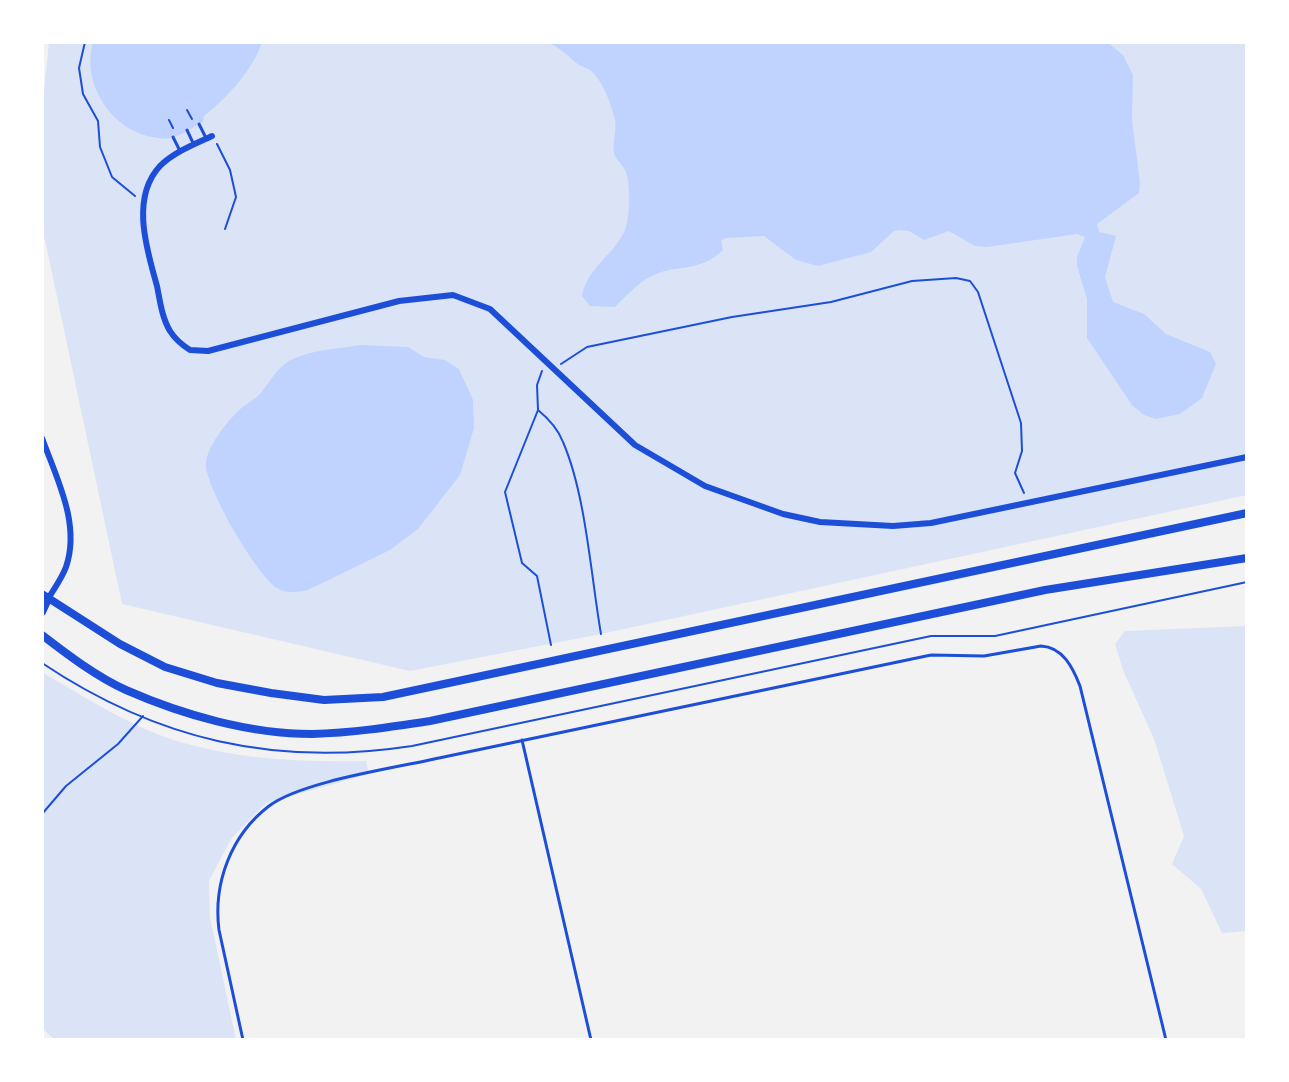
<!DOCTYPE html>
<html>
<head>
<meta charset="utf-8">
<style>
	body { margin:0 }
	#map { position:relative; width:1289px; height:1082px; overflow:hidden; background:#f2f2f2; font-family:Overpass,sans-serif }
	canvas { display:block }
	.frame { position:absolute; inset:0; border:44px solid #fff; pointer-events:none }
</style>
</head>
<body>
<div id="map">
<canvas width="1289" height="1082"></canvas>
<div class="frame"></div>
</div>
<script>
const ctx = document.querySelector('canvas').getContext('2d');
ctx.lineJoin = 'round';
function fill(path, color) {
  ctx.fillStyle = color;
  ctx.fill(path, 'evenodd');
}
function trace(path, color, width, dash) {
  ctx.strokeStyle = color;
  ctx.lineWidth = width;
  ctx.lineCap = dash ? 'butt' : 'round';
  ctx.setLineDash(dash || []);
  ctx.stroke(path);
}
const green = new Path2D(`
	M 49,42 L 1247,42 L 1247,495 L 601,634 L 410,671 L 122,604 L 42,226 L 43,100 Z
	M 1247,626 L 1247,931 L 1222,933 L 1201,889 L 1172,864 L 1184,836 L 1154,739 L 1123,670 L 1115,644 L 1125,631 Z
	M 42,672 C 86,698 131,727 180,742 C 241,760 303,762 366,761 L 369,774 L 266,803 L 231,839 L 209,881 L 210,917 L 236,1040 L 55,1040 L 42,1028 Z`);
const water = new Path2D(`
	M 93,42 L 262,42 C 253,70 227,98 204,116 L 203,122 C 193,127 181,136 170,138 C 163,140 153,137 147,136 C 107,125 82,80 93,42 Z
	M 545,42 L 1107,42 L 1123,55 L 1133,75 L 1132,120 L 1140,183 L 1139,193 L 1097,224 L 1099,232 L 1116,236 L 1105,277 L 1113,302 L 1144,314 L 1166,334 L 1210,352 L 1216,364 L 1202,398 L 1180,414 L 1156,419 L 1144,415 L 1132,405 L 1087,338 L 1087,299 L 1077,266 L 1077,257 L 1085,237 L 1077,234 L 987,247 L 975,246 L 949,231 L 924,240 L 909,231 L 899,230 L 894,231 L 871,252 L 818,266 L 796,260 L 764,236 L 725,238 L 721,241 L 723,250 C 698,274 675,263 650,277 C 638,283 625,297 615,307 L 590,306 L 582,296 C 587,266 617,254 626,227 C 630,213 631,180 624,168 C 620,162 616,160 614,153 C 612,142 617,131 615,120 C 611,105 604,82 591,71 C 588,68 583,67 579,65 C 567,56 560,46 545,42 Z
	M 361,345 L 408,347 L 424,357 L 445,360 L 459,369 L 473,400 L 474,428 L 460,475 L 418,529 L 390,550 L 308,590 C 297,592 287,594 277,588 C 257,576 203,484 206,462 C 208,446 226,423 237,412 C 244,405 252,401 259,395 C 271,382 276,367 293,359 C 314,349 339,349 361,345 Z`);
const path = new Path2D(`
	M 85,42 L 79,68 L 83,94 L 98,121 L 100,147 L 112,177 L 135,196
	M 187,110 L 192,119
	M 169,120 L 173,128
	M 217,144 L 230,170 L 236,197 L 225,229
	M 561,364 L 587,347 L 732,317 L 831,302 L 912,281 L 956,278 L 970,281 L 978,292 L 1021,423 L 1022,451 L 1015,473 L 1024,493
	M 542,371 L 537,385 L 538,410 L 505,492 L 522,563 L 537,576 L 551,645
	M 538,410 C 549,419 558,429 563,442 C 586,495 591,577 601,634
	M 42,663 C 157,740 275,767 412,746 L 931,636 L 995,636 L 1247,582
	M 42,814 L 66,786 L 118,744 L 143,716`);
const service = new Path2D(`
	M 199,124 L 206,138
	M 187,130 L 194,145
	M 173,137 L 180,151
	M 522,740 L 591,1040
	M 243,1040 L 219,930 C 213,883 231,835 269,806 C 302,781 396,768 439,758 C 603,723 767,689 931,655 L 984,656 L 1041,646 C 1063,647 1073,668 1080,686 L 1166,1040`);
const minor = new Path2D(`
	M 212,136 C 195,144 174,152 160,166 C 130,198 147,250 157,286 C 160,301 162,318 170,331 C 175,339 182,345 190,350 L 208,351 L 399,301 L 453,295 L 490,309 L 635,445 L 705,486 L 783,514 L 820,522 L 893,526 L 931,523 L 1247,457
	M 42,438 C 56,477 81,524 66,567 C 62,578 54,589 48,599`);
const secondary = new Path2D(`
	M 42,594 L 120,644 L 165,667 L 217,683 L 271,693 L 324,700 L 383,697 L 1247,513
	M 42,612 L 48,599
	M 42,635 C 68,655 97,677 126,690 C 183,715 250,734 312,734 C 352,733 391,727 430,721 L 1045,590 L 1247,558`);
fill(green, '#dbe4f7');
fill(water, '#bfd3fe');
trace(path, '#1d4ed8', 2);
trace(service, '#1d4ed8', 3);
trace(minor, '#1d4ed8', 6);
trace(secondary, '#1d4ed8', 8);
</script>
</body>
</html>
